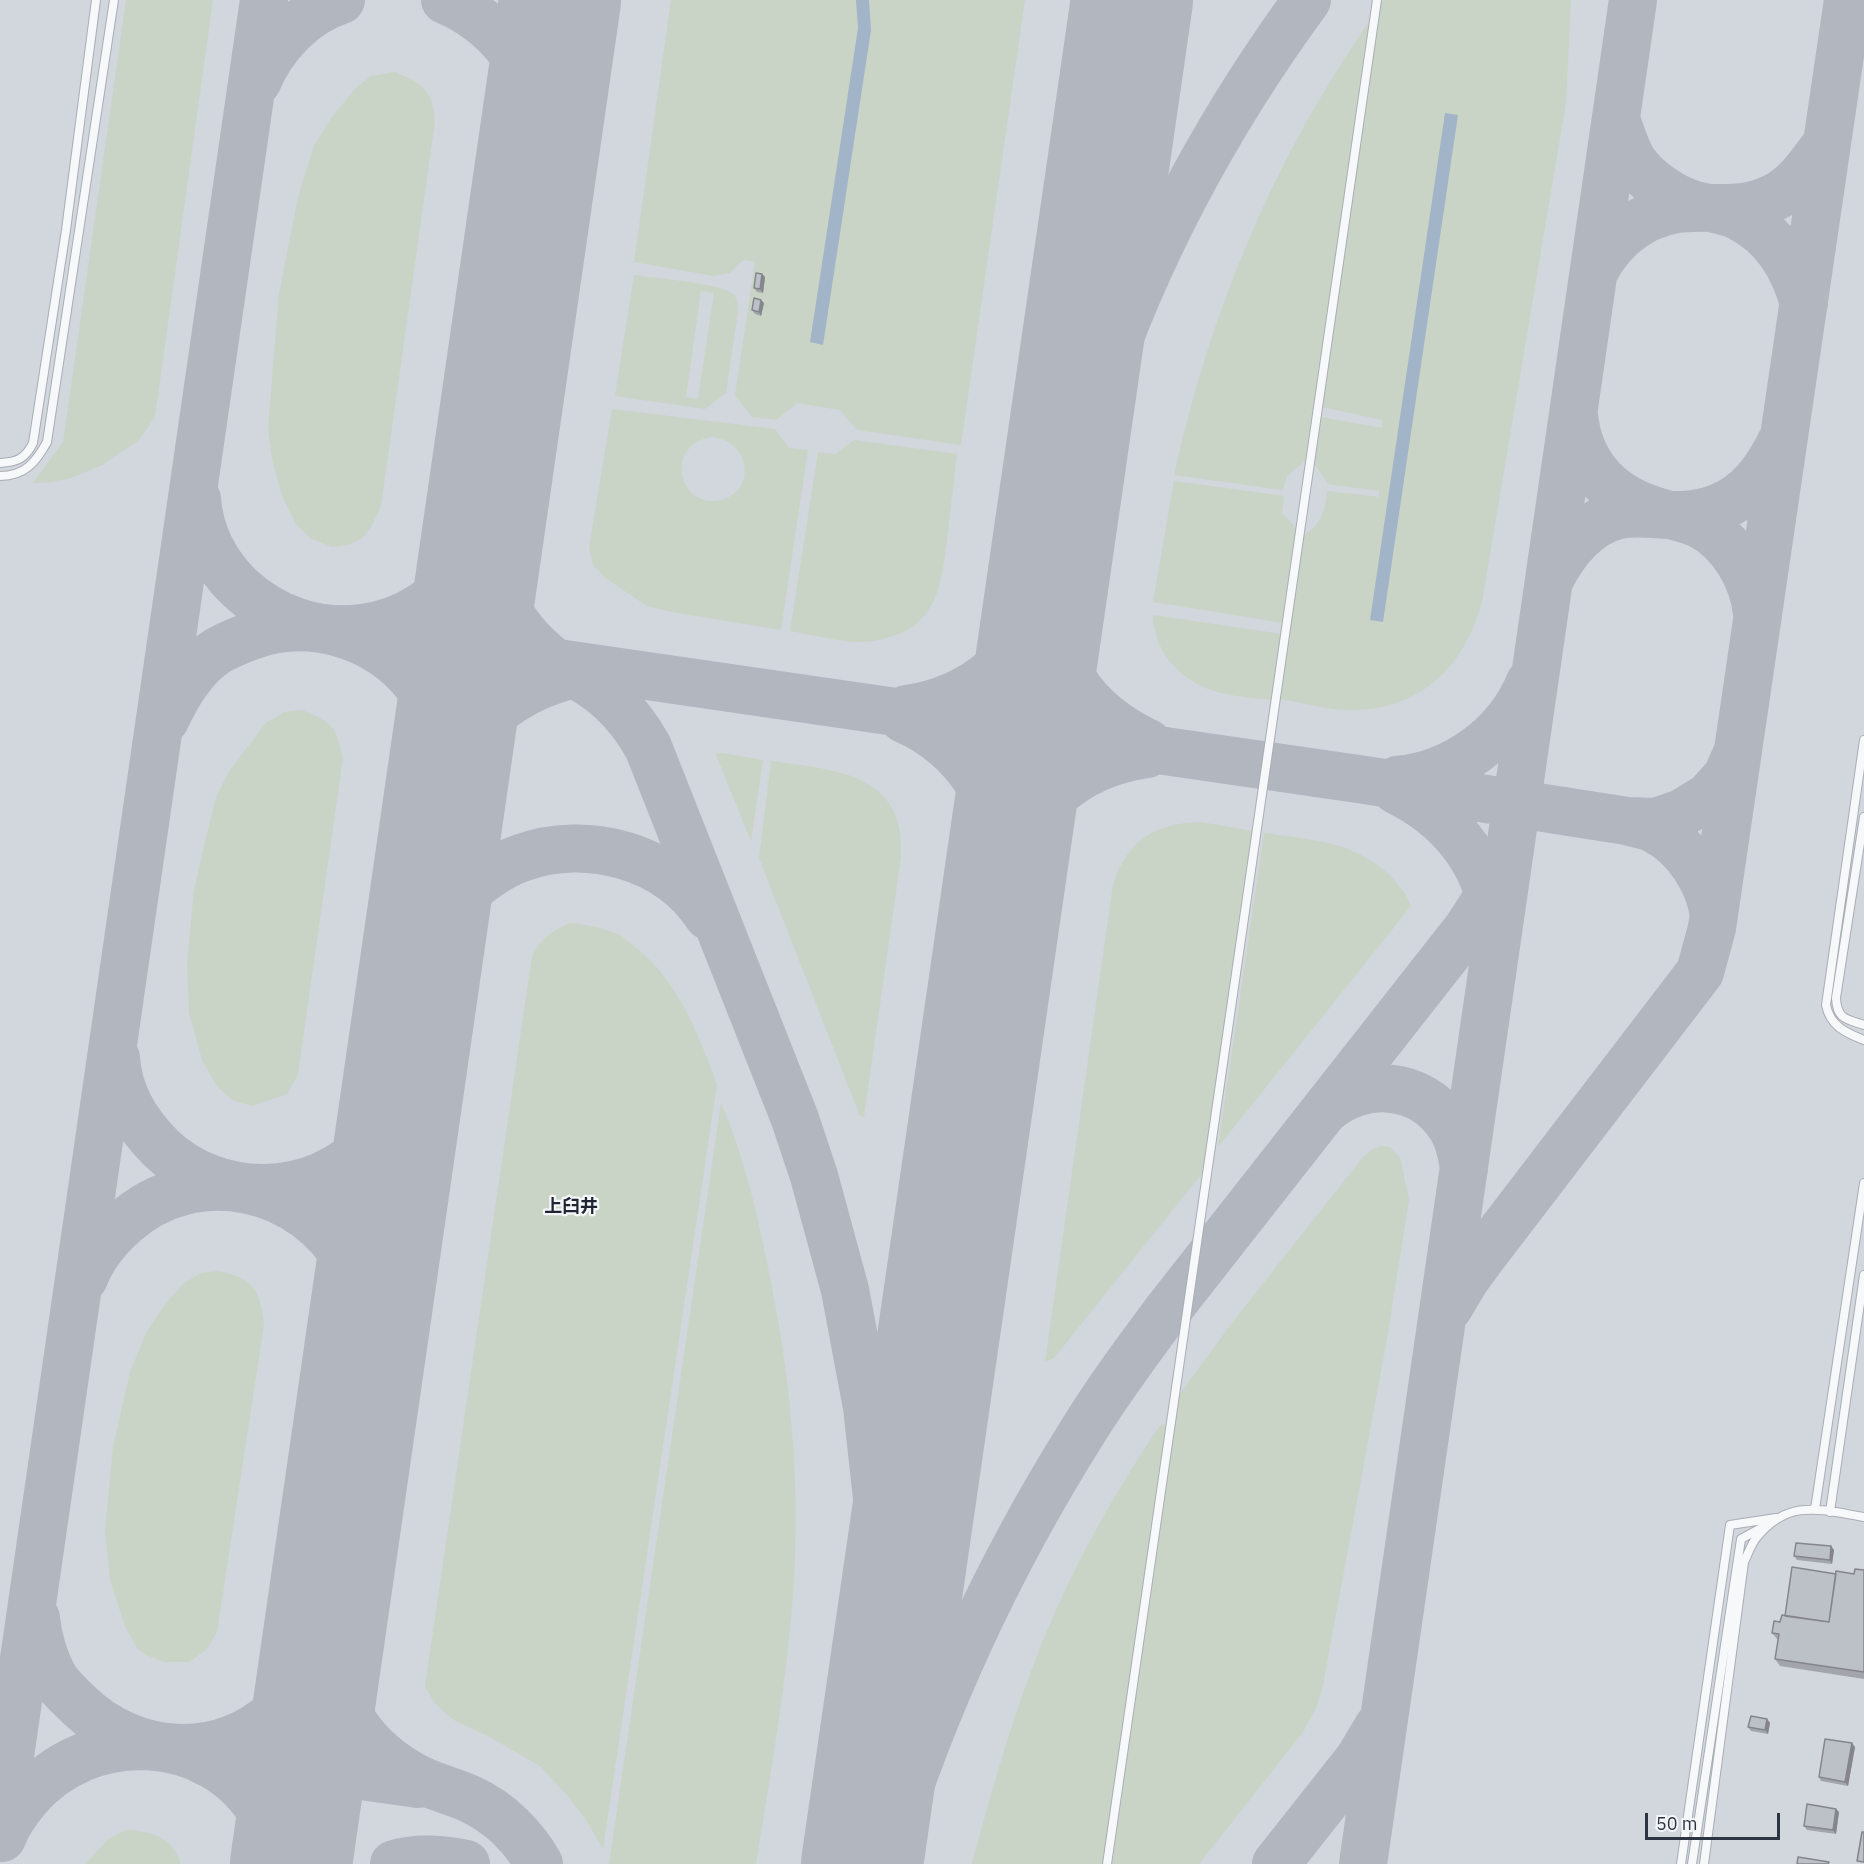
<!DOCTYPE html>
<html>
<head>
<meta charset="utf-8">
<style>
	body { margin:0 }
	#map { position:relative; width:1864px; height:1864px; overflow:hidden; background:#e4e7eb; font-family:"IBM Plex Sans",sans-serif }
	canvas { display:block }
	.scale { position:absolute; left:1645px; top:1813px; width:135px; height:27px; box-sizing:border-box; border:3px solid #2d3442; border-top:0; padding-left:8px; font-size:18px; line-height:21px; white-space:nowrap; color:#2d3442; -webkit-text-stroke:4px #f4f6f8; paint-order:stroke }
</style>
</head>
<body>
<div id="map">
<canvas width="1864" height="1864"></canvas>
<div class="scale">50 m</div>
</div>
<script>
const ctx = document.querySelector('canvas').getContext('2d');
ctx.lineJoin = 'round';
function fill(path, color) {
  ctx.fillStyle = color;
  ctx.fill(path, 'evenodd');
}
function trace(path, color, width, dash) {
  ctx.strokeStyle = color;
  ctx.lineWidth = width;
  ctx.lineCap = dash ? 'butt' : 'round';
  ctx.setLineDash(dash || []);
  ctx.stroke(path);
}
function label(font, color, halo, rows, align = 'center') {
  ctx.font = font + ' "IBM Plex Sans","Noto Sans JP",sans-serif';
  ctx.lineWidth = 4.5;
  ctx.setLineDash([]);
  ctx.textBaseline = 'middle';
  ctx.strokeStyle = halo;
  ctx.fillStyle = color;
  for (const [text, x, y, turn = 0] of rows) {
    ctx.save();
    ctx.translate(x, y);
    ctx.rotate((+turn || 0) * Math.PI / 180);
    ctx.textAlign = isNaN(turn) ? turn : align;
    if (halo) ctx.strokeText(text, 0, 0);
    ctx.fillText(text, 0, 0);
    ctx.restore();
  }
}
const built = new Path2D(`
	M 0,0 L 1864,0 L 1864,1864 L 0,1864 Z`);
const green = new Path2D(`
	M 126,0 L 213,0 L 155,417 L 139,440 L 102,465 L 71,478 L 52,482 L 33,483 L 63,442 Z
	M 671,0 L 1025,0 L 961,445 L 857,430 L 840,410 L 797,403 L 776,420 L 752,417 L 735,395 L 755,262 L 743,260 L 730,273 L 714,276 L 634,262 Z
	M 1384,0 L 1571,0 L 1566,103 L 1482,602 C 1463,671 1416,713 1343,710 C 1322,709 1300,702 1280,699 L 1303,536 C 1323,522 1324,514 1327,491 L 1379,497 L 1379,491 L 1328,484 L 1315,465 L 1321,417 L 1382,428 L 1382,420 L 1322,407 L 1380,5 Z
	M 1369,22 L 1371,24 L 1305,461 L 1287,476 L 1283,490 L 1174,475 C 1210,312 1273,160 1369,22 Z
	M 395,72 C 422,83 433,91 435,121 L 381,506 L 371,527 L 362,538 L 348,545 L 332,547 L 310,538 L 295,523 L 281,493 L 272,459 L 268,428 L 279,294 L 298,197 L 314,146 L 331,118 L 356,88 L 371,76 Z
	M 634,275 C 653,278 721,283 733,294 C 738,299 738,305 738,312 L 726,393 L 705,409 L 615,396 ZM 701,291 L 714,293 L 698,399 L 686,397 Z
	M 612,409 L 775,429 L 789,448 L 808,450 L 781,630 L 672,612 L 647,606 L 604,577 L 593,565 L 589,547 ZM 712,437 C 751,441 757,491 721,500 C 679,510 663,444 712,437 Z
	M 854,440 L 957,454 C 954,480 951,506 948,532 C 942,576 941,623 890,637 C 880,640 869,642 859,642 C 836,641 813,635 790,631 L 818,452 L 835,454 Z
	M 1174,481 L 1284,496 L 1282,513 L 1297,529 L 1284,623 L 1153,602 Z
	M 1153,615 L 1282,634 L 1272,700 C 1255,698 1238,697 1221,693 C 1184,684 1154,655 1153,615 Z
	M 302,710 C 333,723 335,725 343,758 L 298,1074 L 287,1094 L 252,1106 L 232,1100 L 217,1086 L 202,1060 L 189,1013 L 187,962 L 194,890 L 207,833 L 216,797 L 229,771 L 266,723 L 284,712 Z
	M 717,753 L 723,753 L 763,760 L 751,841 L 716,755 Z
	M 771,761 C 834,770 906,772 901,857 L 864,1117 L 860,1116 L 759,858 Z
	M 1201,822 L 1253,831 L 1204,1171 L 1054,1358 L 1045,1362 L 1113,884 C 1128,840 1155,823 1201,822 Z
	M 1264,833 C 1285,836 1307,838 1328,843 C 1361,850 1398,873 1411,906 L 1218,1147 Z
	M 570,923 C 586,925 601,927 615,933 C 622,935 628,942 634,946 C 678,980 698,1034 717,1084 L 603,1849 L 586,1820 L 567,1795 L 540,1766 L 488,1736 L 457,1722 L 444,1712 L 434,1702 L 425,1686 L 532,956 C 543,937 550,932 570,923 Z
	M 721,1103 C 744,1156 757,1212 768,1268 C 790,1371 800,1476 794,1580 C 788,1676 771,1770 756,1864 L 609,1864 Z
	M 1380,1146 L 1390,1147 L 1400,1157 L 1409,1200 L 1387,1339 L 1323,1685 L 1317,1706 L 1303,1732 L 1199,1864 L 1112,1864 L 1179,1395 L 1235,1319 L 1363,1157 L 1373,1149 Z
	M 218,1271 C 254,1278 260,1290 264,1325 L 217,1632 L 206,1650 L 189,1662 L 164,1662 L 146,1655 L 137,1648 L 125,1626 L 110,1580 L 105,1531 L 113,1447 L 130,1372 L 146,1333 L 163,1307 L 183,1284 L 201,1273 Z
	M 1164,1424 L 1166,1432 L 1104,1864 L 972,1864 C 998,1766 1027,1667 1072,1576 C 1096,1527 1124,1480 1154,1434 L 1160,1426 Z
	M 126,1830 C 151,1831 173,1837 181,1864 L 86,1864 L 107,1840 Z`);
const water = new Path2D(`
	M 856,0 L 869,0 L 871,30 L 823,345 L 810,342 L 858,28 Z
	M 1445,113 L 1458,115 L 1383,622 L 1370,620 Z`);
const taxiway = new Path2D(`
	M 445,0 C 494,21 530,63 539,117 C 541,126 539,136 539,144
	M 257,82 C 272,46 303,12 341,0
	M 1616,119 C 1621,133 1625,148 1633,161 C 1646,180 1670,197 1692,204 C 1708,209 1725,209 1740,217 C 1776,236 1793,266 1804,303
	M 1594,272 C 1613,234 1649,208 1692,208 C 1724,207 1743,212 1773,198 C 1797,187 1812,163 1827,143
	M 1574,416 C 1579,462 1606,494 1650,509 C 1666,515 1684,517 1699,524 C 1732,541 1753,577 1757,613
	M 197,499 C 199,532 215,564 239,587 C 309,653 420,641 470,556 C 479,540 483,523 487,505
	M 484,526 C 490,587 511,633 563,668
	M 1050,567 C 1064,510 1079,453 1098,397 C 1146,255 1219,120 1307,0
	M 1550,579 C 1564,551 1587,522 1619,515 C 1640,511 1662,516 1683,515 C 1733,512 1760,485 1781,442
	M 1046,589 C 1050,661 1082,712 1148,743
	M 323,629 L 1365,780 L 1627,821 C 1636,824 1646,825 1654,829 C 1686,845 1709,881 1714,915
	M 565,670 C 601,685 629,713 648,747 L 795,1119 L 814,1176 L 845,1290 L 867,1407 L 880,1525 L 883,1644 L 877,1762
	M 907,709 C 976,699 1025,655 1046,589
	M 904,719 C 968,747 1007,810 1004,881
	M 165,720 C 176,696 191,670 213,654 C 224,646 238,641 251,636 C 309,615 376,634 416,683 C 421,689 424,696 428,703 C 434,713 440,725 443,736 C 447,754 446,773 446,791
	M 1397,780 C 1455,775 1508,736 1530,682
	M 1396,790 C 1448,815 1484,858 1494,916
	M 446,791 C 449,782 451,773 455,765 C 481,712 529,683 584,672
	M 1627,821 L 1656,822 L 1682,813 L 1708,797 L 1727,776 L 1737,753
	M 1004,882 C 1026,810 1071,765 1147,754
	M 419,974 C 430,949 438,921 457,901 C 475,884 498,866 521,858 C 587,834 669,856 708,916
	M 116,1058 C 118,1092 136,1123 160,1147 C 217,1203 314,1202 370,1142 C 389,1122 399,1095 406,1069
	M 1324,1111 C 1362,1077 1421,1081 1450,1125 C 1459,1138 1462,1153 1464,1169
	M 84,1278 C 92,1257 107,1238 124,1223 C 195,1159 306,1184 350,1266 C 364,1292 366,1318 366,1346
	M 1449,1307 L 1465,1280 L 1481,1258 L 1700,972 L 1712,928 L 1848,0
	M 36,1618 C 38,1638 43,1656 52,1674 C 58,1686 70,1696 79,1705 C 134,1758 219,1764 277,1711 C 288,1702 299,1690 307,1677 C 317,1660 321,1641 326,1621
	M 326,1627 C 328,1690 354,1743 411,1775 C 429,1786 451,1790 470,1799 C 499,1812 524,1837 539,1864
	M 199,1753 L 418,1784
	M 0,1825 L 264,0
	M 2,1838 C 7,1824 17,1810 26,1799 C 88,1724 211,1729 262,1813 C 272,1829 281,1846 283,1864
	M 394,1864 C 416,1857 444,1859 466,1864
	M 884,1864 C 931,1711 998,1566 1083,1431 C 1109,1389 1138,1350 1167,1311 L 1467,929 L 1482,906 L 1497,876
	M 1276,1864 L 1359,1759 L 1378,1727
	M 1363,1864 L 1633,0`);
const runway = new Path2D(`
	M 291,1864 L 560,0
	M 862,1864 L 1132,0`);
const service = new Path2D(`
	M 0,463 C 17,462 25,459 33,443 L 66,230 L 96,0
	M 0,476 C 25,476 36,462 47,442 L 114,0
	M 1864,740 L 1826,1005 C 1830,1026 1846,1033 1864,1040
	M 1864,817 L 1836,998 C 1837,1019 1846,1019 1864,1025
	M 1815,1509 L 1864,1183
	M 1830,1512 L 1864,1275
	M 1107,1864 L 1377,0
	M 1681,1864 L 1730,1525 L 1776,1518
	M 1692,1864 L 1741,1539 L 1763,1527
	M 1704,1864 L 1744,1562 C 1748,1554 1751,1544 1757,1537 C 1789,1498 1821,1510 1864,1517`);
const wall = new Path2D(`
	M 762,274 L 765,277 L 763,293 L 757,292 L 754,288 Z
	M 764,303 L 761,316 L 755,314 L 752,310 Z
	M 1831,1546 L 1834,1550 L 1832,1564 L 1797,1560 L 1794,1556 Z
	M 1864,1570 L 1864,1679 L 1780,1666 L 1775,1659 L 1778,1640 L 1772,1633 L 1785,1616 L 1836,1574 L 1854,1574 Z
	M 1767,1719 L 1770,1723 L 1768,1734 L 1751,1731 L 1748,1727 Z
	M 1855,1747 L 1848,1786 L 1821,1781 L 1819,1777 Z
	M 1836,1809 L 1839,1812 L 1836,1834 L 1807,1830 L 1804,1826 Z`);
const shadedWall = new Path2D(`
	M 762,274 L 765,277 L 763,293 L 760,289 Z
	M 761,300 L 764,303 L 761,316 L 759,312 Z
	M 1831,1546 L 1834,1550 L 1832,1564 L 1830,1560 Z
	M 1767,1719 L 1770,1723 L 1768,1734 L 1765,1730 Z
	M 1852,1743 L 1855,1747 L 1848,1786 L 1845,1782 Z
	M 1836,1809 L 1839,1812 L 1836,1834 L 1833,1830 Z`);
const building = new Path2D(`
	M 756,273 L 762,274 L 760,289 L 754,288 Z
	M 754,298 L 761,300 L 759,312 L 752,310 Z
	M 1796,1543 L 1831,1546 L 1830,1560 L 1794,1556 Z
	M 1792,1567 L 1836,1574 L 1829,1622 L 1785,1616 Z
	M 1855,1569 L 1864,1570 L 1864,1672 L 1775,1659 L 1779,1634 L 1772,1633 L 1774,1621 L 1780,1622 L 1782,1615 L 1829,1622 L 1836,1571 L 1854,1574 Z
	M 1751,1716 L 1767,1719 L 1765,1730 L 1748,1727 Z
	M 1825,1739 L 1852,1743 L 1845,1782 L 1819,1777 Z
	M 1807,1804 L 1836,1809 L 1833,1830 L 1804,1826 Z
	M 1862,1832 L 1864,1832 L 1864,1862 L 1857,1861 Z
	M 1798,1857 L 1829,1862 L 1828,1864 L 1797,1864 Z`);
const quarterNames = [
	["上臼井",571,1207]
];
fill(built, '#d2d6dd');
fill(green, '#c9d4c6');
fill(water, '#a2b4c8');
trace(taxiway, '#b1b6bf', 48);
trace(runway, '#b1b6bf', 122);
trace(service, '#a9aeb5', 10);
trace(service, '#f7f8f9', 8);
fill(wall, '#a2a5ab');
fill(shadedWall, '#84868b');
fill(building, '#bcc0c7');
trace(building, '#84868b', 1.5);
label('bold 18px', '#1f2533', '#f4f6f8', quarterNames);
</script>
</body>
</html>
